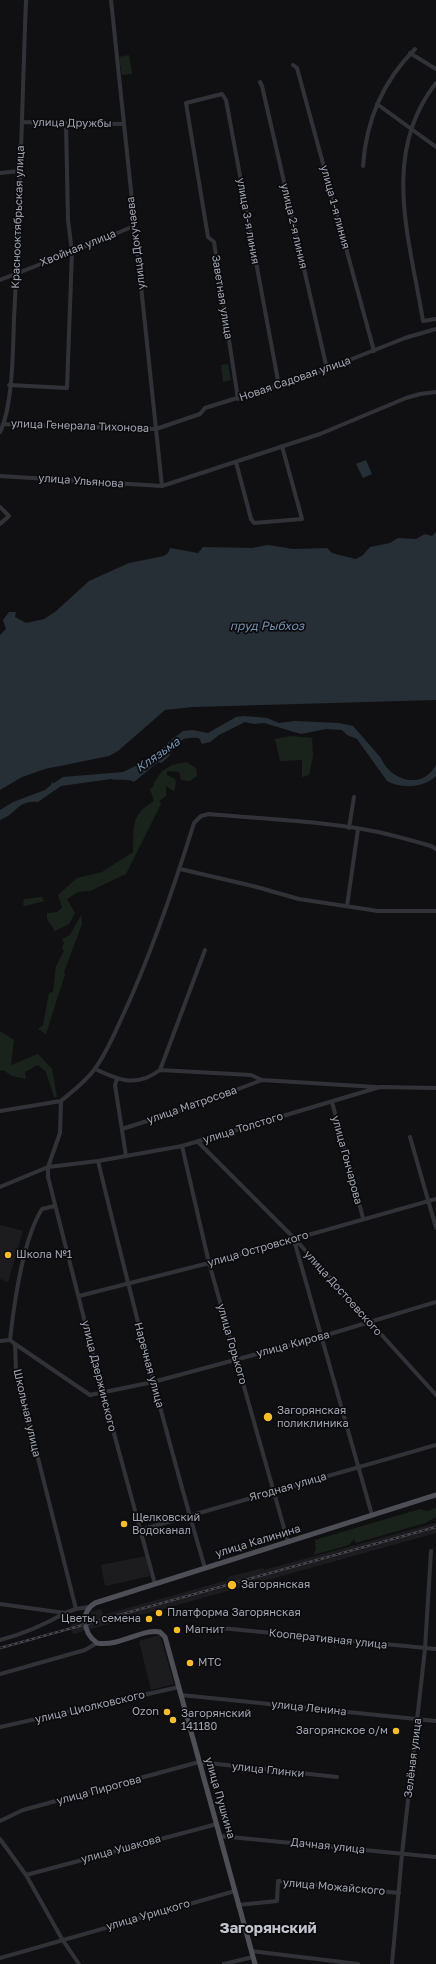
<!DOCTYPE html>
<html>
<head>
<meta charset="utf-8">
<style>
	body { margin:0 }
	canvas { display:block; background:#101012 }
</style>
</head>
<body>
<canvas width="436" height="1964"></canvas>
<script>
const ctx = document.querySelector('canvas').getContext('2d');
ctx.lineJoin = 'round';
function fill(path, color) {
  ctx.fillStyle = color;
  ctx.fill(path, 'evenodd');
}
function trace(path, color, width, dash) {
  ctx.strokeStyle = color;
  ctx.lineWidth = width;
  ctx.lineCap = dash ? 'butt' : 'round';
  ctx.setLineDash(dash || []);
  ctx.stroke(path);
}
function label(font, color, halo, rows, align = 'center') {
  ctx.font = font + ' "Golos Text",sans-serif';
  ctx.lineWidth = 3.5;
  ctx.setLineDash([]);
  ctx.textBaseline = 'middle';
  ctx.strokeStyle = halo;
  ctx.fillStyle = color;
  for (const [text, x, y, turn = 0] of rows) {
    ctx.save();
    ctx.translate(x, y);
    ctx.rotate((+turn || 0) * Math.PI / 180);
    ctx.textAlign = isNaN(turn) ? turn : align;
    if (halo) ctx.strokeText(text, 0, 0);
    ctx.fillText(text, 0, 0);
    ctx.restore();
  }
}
const built = new Path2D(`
	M 0,1225 L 23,1231 L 8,1282 L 0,1279 Z
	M 436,1523 L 436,1533 L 73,1634 L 70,1624 L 92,1619 L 91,1612 L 101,1609 L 103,1615 L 228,1580 L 228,1577 L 263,1568 L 264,1570 Z
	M 146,1556 L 150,1576 L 105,1586 L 101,1565 Z
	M 160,1635 L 174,1684 L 151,1690 L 139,1641 Z`);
const green = new Path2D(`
	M 129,55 L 132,74 L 122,75 L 119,57 Z
	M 228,364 L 231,380 L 223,382 L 221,365 Z
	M 291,736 L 312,738 L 313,756 L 309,775 L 302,777 L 302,760 L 280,761 L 275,739 Z
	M 186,762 L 196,768 L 197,776 L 190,781 L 181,780 L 179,772 L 167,771 L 167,775 L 175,779 L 176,783 L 174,791 L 166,786 L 166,796 L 159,801 L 161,804 L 126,874 L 90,891 L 78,892 L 67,899 L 75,913 L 69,924 L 55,931 L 47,919 L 47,913 L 57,912 L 62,908 L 58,895 L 77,878 L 102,872 L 133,852 C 134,827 130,815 154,801 L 150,789 L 154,786 L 153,784 L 162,771 L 172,765 Z
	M 42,897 L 44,901 L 25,906 L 23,905 L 24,899 Z
	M 81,915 L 82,924 L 64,972 L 65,974 L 46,1034 L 38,1029 L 43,1025 L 49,993 L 53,992 L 56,966 L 64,951 L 62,948 L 64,943 L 62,939 L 70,935 Z
	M 0,1031 L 14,1040 L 11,1065 L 38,1054 L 52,1069 L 57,1097 L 54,1097 L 46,1072 L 38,1065 L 25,1072 L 26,1079 L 12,1076 L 3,1070 L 0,1071 Z
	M 436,1508 L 436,1517 L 425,1523 L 356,1543 L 354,1539 L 349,1545 L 313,1555 L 316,1549 L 315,1540 L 420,1509 L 427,1511 Z`);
const water = new Path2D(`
	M 366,460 L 372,474 L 363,478 L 356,464 Z
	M 436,532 L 436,700 L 193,707 L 165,710 L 118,751 L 109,756 L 45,769 L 22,777 L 0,790 L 0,635 L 6,629 L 3,620 L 9,612 L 16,612 L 15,617 L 26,623 L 44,619 L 55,612 L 89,581 L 129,563 L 164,556 L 168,553 L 170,548 L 198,553 L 203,547 L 252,548 L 268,545 L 293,549 L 327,548 L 332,553 L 355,559 L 362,556 L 370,547 L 390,543 L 398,538 L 416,539 L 425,534 L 432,536 Z
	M 244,716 L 267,718 L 279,723 L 295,721 L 339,723 L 353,726 L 381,758 C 390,780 422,791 436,765 L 436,776 C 424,788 401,789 387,781 L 357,739 L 347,735 L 342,730 L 326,729 L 301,734 L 264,723 L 254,724 L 245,722 L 219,735 L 210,742 L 202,744 L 199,738 C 170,735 178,753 161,763 L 158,762 L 134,782 C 127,778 118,781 111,779 L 61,786 L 38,802 C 17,800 17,814 0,820 L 0,810 L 13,802 L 45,790 L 51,785 L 52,782 L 54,783 L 63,777 L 123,772 L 152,758 L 171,740 L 183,731 L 192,730 L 208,733 L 236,717 Z`);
const minor = new Path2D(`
	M 111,0 L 162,486
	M 410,53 L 436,69
	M 293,65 L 297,68 L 374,351
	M 260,82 L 262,86 L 327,369
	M 436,83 C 380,154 410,240 423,321 L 436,319
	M 377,104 L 436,147
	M 22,122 L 123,124
	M 363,166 C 366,121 382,82 415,49
	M 0,173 L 20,171
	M 0,280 L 72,252 L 134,226
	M 9,385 L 67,388 L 72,252 L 68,220 L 66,123
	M 238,399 L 214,242 L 208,237 L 186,103 L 222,94 L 226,100 L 279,386
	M 4,424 L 156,429 L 200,414 L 205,408 L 314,374 L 405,338 L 436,329
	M 0,432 C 13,406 13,348 14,318 C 20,212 22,106 26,0
	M 236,462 L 251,519 L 254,523 L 302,519 L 282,446
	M 0,476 L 162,486 L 320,434 L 406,398 L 420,394 L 436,392
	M 0,507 L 9,516 L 0,524
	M 349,828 L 354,797
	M 180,869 L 253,886 L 299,899 L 378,911 L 436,911
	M 347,906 L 358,829
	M 95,1069 C 119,1080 136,1088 160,1070 L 205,950
	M 160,1070 L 251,1075 L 262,1080 L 376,1087
	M 117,1079 L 115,1085 L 126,1156
	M 61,1101 C 73,1091 85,1082 94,1070 C 107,1053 115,1032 124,1013 C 152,952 174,887 194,823 L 201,816 L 209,814 C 265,819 323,821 378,832 C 396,836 414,841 431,846 L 436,849
	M 61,1101 L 60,1133 L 48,1167 L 48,1177 L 103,1393 L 155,1584
	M 332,1102 L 363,1218
	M 0,1111 L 61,1101
	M 122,1129 L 191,1107 L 262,1080
	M 410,1137 L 436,1228
	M 198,1142 L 294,1238 L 436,1395
	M 182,1146 L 209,1263 L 288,1542
	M 98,1161 C 131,1297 165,1433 205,1568
	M 0,1187 L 48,1167 L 98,1161 L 182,1146 L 380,1087 L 436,1088
	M 294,1240 L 372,1515
	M 79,1296 L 209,1263 L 436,1199
	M 10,1340 L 15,1344 L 16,1371 L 76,1609
	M 10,1340 C 14,1304 23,1239 42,1209 L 55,1206
	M 0,1341 L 10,1340
	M 15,1344 L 90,1395 L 153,1382 L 320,1337 L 436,1302
	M 140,1530 L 436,1445
	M 0,1604 L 65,1613 L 76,1609 L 88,1607
	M 221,1628 L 436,1649
	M 0,1640 C 23,1634 44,1625 65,1613
	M 0,1674 L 85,1650 L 97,1643
	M 181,1695 L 436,1721
	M 0,1727 L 179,1687
	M 0,1821 L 23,1810 L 199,1762 L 337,1777
	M 220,1836 L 436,1857
	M 0,1839 L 26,1875 L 62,1939 L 79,1964
	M 26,1875 L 217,1824
	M 238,1905 L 277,1901 L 278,1881 L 399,1893
	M 251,1951 L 358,1964
	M 0,1958 L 235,1891
	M 224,1964 L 253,1957
	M 392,1964 L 402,1854 L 425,1649 L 431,1551`);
const major = new Path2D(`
	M 255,1964 L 165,1637 L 160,1632 C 143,1628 120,1647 97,1643 C 83,1633 80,1612 95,1603 L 436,1495`);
const rail = new Path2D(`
	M 0,1648 L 436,1527`);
const markers = [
	[8,1255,4,"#fabd20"],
	[268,1417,5,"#fabd20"],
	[124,1524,4,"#fabd20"],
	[232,1585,5,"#fabd20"],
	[159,1613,4,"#fabd20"],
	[149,1619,4,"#fabd20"],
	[177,1630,4,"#fabd20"],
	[190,1663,4,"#fabd20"],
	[167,1712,4,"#fabd20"],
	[173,1720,4,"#fabd20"],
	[396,1731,4,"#fabd20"]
];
const streetNames = [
	["улица Дружбы",72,123,1],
	["улица 1-я линия",335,207,75],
	["Краснооктябрьская улица",18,217,-88],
	["улица 3-я линия",248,221,80],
	["улица 2-я линия",294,226,77],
	["улица Докучаева",136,243,-97],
	["Хвойная улица",78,248,-22],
	["Заветная улица",222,297,81],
	["Новая Садовая улица",295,379,-19],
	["улица Генерала Тихонова",80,426,2],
	["улица Ульянова",81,481,4],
	["улица Матросова",192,1105,-19],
	["улица Толстого",243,1128,-17],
	["улица Гончарова",347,1160,75],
	["улица Островского",258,1249,-16],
	["улица Достоевского",343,1293,48],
	["улица Горького",232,1344,74],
	["улица Кирова",293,1344,-15],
	["Наречная улица",149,1365,75],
	["улица Дзержинского",99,1376,76],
	["Школьная улица",27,1413,77],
	["Ягодная улица",288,1487,-16],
	["улица Калинина",258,1541,-17],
	["Кооперативная улица",328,1639,6],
	["улица Циолковского",90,1707,-13],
	["улица Ленина",309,1708,6],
	["Зелёная улица",413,1758,-83],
	["улица Глинки",268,1770,6],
	["улица Пирогова",99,1790,-15],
	["улица Пушкина",220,1798,74],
	["Дачная улица",328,1846,6],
	["улица Ушакова",121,1849,-15],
	["улица Можайского",334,1887,5],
	["улица Урицкого",148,1915,-16]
];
const poiNames = [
	["Школа №1",16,1255],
	["Загорянская",277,1411],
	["поликлиника",277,1424],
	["Щелковский",132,1518],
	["Водоканал",132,1531],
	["Загорянская",241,1585],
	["Платформа Загорянская",167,1613],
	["Цветы, семена",141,1619,"right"],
	["Магнит",185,1630],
	["МТС",198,1663],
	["Ozon",159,1712,"right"],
	["Загорянский",181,1714],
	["141180",181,1727],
	["Загорянское о/м",388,1731,"right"]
];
const waterNames = [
	["пруд Рыбхоз",267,626],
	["Клязьма",158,755,-35]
];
const districtNames = [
	["Загорянский",268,1928]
];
fill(built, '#1c1c1f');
fill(green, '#1a221c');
fill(water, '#262e36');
trace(minor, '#313237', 4);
trace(major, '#4d4e56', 5);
trace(rail, '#46474e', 2.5);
trace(rail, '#0b0b0d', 1, [3]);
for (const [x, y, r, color] of markers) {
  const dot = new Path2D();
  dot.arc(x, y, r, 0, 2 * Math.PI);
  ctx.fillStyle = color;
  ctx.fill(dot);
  trace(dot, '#0b0b0d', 1.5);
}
label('11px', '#a1a5b3', '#0b0b0d', streetNames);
label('11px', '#a1a5b3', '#0b0b0d', poiNames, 'left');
label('italic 12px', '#7591b1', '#0b0b0d', waterNames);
label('bold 15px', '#c2c5cf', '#0b0b0d', districtNames);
</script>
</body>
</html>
